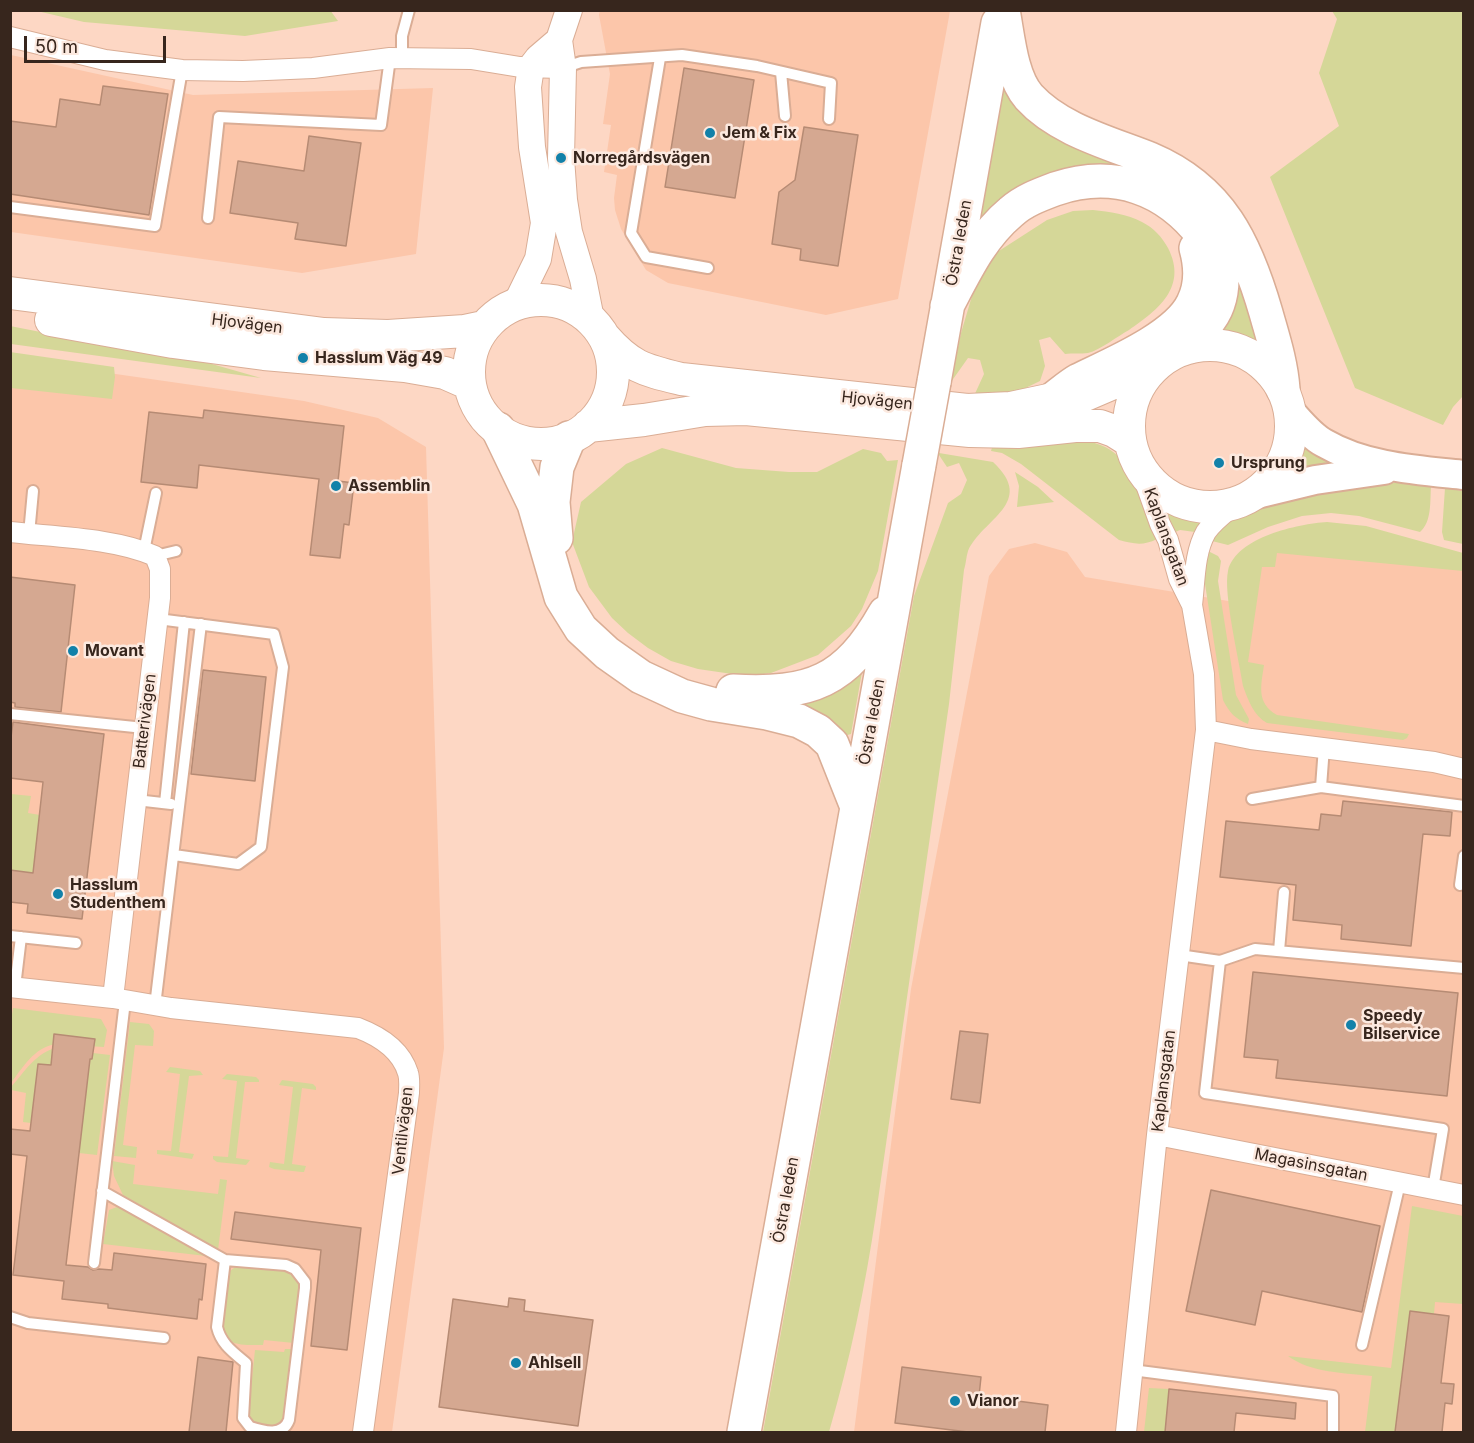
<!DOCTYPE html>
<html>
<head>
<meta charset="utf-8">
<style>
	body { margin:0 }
	#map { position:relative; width:1474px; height:1443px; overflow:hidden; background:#fdd7c4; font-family:Inter,sans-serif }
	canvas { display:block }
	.frame { position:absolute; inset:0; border:12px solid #37261d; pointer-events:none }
	.scale { position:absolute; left:24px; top:36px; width:142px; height:27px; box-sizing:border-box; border:3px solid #37261d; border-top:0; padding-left:8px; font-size:18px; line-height:21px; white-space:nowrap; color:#37261d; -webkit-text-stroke:4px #fce9df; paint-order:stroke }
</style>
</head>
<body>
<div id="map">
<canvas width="1474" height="1443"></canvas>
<div class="frame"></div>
<div class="scale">50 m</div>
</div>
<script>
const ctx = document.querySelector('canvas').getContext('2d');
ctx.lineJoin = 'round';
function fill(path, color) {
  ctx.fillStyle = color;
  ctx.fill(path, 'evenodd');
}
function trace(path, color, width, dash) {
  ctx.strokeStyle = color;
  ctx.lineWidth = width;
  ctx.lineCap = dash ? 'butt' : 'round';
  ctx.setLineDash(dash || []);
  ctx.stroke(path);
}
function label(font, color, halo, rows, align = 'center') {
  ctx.font = font + ' Inter,sans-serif';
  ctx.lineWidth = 5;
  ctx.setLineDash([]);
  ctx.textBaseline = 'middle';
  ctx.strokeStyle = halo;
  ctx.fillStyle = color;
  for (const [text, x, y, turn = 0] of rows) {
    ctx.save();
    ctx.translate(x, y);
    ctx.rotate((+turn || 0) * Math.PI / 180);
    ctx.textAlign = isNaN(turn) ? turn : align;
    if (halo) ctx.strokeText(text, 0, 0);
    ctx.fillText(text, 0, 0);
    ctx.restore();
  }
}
const built = new Path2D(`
	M 600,10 L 950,11 L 898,299 L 826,315 L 668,283 L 646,270 L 621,229 L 615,210 L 614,198 L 617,175 L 604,172 L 611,125 L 603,124 L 610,74 L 599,15 Z
	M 11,55 L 193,95 L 433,88 L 416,254 L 302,273 L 11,232 Z
	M 11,359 L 304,401 L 378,418 L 426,447 L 444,1048 L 392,1432 L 11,1432 Z
	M 1035,543 L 1067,552 L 1085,577 L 1252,605 L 1260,550 L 1463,567 L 1463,1432 L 854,1432 L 911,989 L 989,576 L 1009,549 Z`);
const green = new Path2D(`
	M 330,10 L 338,21 L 245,36 L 84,22 L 37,11 Z
	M 1332,11 L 1463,11 L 1463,396 L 1453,407 L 1443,425 L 1355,388 L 1270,177 L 1339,126 L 1319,73 L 1337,19 Z
	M 1006,76 L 1023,105 L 1037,118 C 1108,155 1201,173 1237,254 C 1251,286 1258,321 1268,354 C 1250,343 1233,337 1213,335 C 1232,310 1235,292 1230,262 C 1217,186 1124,148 1056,172 C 1023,183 998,204 978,232 Z
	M 1093,210 C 1110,212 1127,214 1142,222 C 1154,228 1162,237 1168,248 C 1188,287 1158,310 1129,330 C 1118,336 1100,350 1088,353 C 1081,354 1072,353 1065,354 L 1050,337 L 1039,340 L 1045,366 L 1040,381 L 1011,395 L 973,398 L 984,374 L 980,360 L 968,358 L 951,382 L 961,333 L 972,296 L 988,258 L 1047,220 L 1073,211 Z
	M 10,326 L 107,345 L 205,362 L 261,378 L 11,344 Z
	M 10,352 L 114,367 L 115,377 L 112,399 L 11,388 Z
	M 1083,440 C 1096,443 1107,446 1117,455 C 1137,472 1149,515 1157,539 C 1143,546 1134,544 1119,540 L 1021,464 L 1002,453 L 991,451 L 993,444 Z
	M 1302,440 L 1356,466 L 1288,477 L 1299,453 Z
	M 662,448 L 736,468 L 789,472 L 817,472 L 863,449 L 881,453 L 887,461 L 898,460 L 878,571 L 862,609 L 851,626 L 818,655 L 771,673 L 746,676 L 698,669 L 671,661 L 648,648 L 628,633 L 612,618 L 589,587 L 572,542 L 581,502 L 626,464 Z
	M 939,453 L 993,462 C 1037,503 982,519 968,551 C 966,557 966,564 964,570 L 949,704 L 876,1214 C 865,1288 850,1360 829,1432 L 763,1432 L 914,596 L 948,503 L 961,494 L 967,480 L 959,463 L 947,467 L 939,455 Z
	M 1015,472 L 1038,487 L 1054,502 L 1017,507 L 1019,486 Z
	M 1399,483 L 1431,486 C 1430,501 1432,522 1420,532 L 1359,516 L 1331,513 L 1302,516 L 1268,527 L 1228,545 L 1212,541 C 1239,495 1349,484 1399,483 Z
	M 1445,488 L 1463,491 L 1463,544 L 1444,540 L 1442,532 Z
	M 1164,507 L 1178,514 L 1203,519 L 1195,532 L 1180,530 L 1173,533 Z
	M 1327,522 L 1366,526 L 1463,553 L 1463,571 L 1277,553 L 1275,567 L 1262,567 L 1248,662 L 1264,665 C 1261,686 1256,703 1277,715 L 1409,734 L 1407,738 L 1403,740 L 1267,723 C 1254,716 1248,700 1243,686 C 1239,660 1223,593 1228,571 C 1236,537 1298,524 1327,522 Z
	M 1208,551 L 1218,556 L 1221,561 L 1218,581 L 1236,695 L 1249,719 L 1248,724 C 1235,719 1229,712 1223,700 L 1205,584 L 1205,563 Z
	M 858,669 L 862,672 L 851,734 L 844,736 L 774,701 Z
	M 11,794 L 31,796 L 28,813 L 40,815 L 33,873 L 11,870 Z
	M 13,1008 L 101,1019 L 107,1030 L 104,1047 L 55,1044 C 34,1048 23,1067 11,1083 L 10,1027 Z
	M 130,1022 L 149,1024 L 154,1031 L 153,1046 L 135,1045 L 123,1145 L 137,1147 L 136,1158 L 114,1156 Z
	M 56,1048 L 58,1056 L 91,1059 L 93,1053 L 110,1055 L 97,1155 L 79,1153 L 88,1069 L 38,1064 L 31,1123 L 23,1122 L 26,1093 L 11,1090 L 10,1088 C 24,1073 35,1053 56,1048 Z
	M 170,1067 L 200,1071 L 203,1075 L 189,1076 L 179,1152 L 194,1154 L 192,1159 L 157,1154 L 157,1150 L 171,1151 L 180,1074 L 166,1072 Z
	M 227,1074 L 256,1077 L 259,1080 L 259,1082 L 245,1082 L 236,1158 L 250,1160 L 246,1165 L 217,1162 L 213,1159 L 213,1156 L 228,1157 L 237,1081 L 222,1079 Z
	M 282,1080 L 313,1084 L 316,1087 L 316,1090 L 302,1088 L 292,1164 L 306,1166 L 304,1172 L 302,1172 L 274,1169 L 269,1167 L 270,1162 L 284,1164 L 293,1087 L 279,1085 Z
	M 112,1161 L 135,1165 L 133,1184 L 218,1194 L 220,1179 L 227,1180 L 218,1250 L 123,1195 L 114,1176 Z
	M 1412,1206 L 1463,1216 L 1463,1304 L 1435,1302 L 1434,1314 L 1410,1311 L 1395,1432 L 1365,1432 L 1372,1376 C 1345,1373 1311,1373 1288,1356 L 1391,1368 Z
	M 117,1207 L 120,1208 L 206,1256 L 103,1244 L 109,1210 Z
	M 238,1265 L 282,1269 C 286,1271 291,1272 295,1276 C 305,1286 295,1328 294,1343 L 264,1340 L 263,1345 C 254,1345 238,1346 230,1341 C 215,1333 226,1292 227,1277 L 230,1271 Z
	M 285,1349 L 293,1349 L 286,1414 L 282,1425 C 270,1428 255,1427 248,1416 L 255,1350 L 284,1352 Z
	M 1149,1388 L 1169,1389 L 1165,1432 L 1144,1432 Z`);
const building = new Path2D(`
	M 684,68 L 754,80 L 735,198 L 665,187 Z
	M 103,86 L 168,94 L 149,215 L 10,194 L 10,121 L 56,127 L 60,99 L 100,105 Z
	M 804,127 L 858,135 L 838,266 L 800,260 L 801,249 L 772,244 L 779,192 L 795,180 Z
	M 309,136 L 361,143 L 346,246 L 295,239 L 298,223 L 230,213 L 238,161 L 304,171 Z
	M 204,410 L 344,426 L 338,481 L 354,483 L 349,525 L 344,524 L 340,558 L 310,555 L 319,479 L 199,465 L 197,488 L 141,482 L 149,412 L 203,418 Z
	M 10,577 L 75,585 L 61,712 L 15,707 L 15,703 L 10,702 Z
	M 203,670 L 266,677 L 255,781 L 191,774 Z
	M 13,722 L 104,734 L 82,919 L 27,913 L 28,904 L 10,902 L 10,870 L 33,873 L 43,782 L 10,778 L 10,745 Z
	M 1343,801 L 1452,812 L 1450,836 L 1423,834 L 1411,946 L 1341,939 L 1342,925 L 1293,920 L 1296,885 L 1220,877 L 1226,821 L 1319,830 L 1321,814 L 1341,816 Z
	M 1253,972 L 1458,993 L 1447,1096 L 1276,1078 L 1278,1060 L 1244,1057 Z
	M 960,1031 L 988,1034 L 980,1103 L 951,1099 Z
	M 54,1034 L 95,1039 L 92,1059 L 90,1059 L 66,1265 L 88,1267 L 93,1270 L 99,1269 L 112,1270 L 114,1253 L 206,1264 L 202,1300 L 199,1299 L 197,1319 L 108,1308 L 108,1304 L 62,1299 L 64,1281 L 13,1275 L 27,1156 L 10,1154 L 10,1129 L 30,1131 L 38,1064 L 51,1065 Z
	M 1211,1190 L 1380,1226 L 1362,1312 L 1262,1291 L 1255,1325 L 1186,1311 Z
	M 235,1212 L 361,1228 L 347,1350 L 311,1346 L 321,1250 L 231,1239 Z
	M 509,1298 L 525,1300 L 524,1311 L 593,1320 L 578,1426 L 439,1407 L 453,1299 L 508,1307 Z
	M 1410,1311 L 1449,1316 L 1441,1383 L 1454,1384 L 1452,1404 L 1445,1403 L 1442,1432 L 1395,1432 Z
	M 198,1357 L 233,1362 L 226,1432 L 189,1432 Z
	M 902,1367 L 981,1377 L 979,1396 L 1048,1405 L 1045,1432 L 968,1432 L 895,1423 Z
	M 1169,1389 L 1296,1403 L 1295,1419 L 1236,1413 L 1234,1432 L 1165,1432 Z`);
const service = new Path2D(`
	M 402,58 L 402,36 L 409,10
	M 660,58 L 631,233 L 646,257 L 708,268
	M 563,68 L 581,62 L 682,55 L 757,66 L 831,83 L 829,119
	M 781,72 L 785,116
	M 10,207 L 155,226 L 182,70
	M 208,218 L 219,117 L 381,125 L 390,58
	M 29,534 L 33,491
	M 144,551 L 156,493
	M 155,556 L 176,551
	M 158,619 L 274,634 L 283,667 L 261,847 L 238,864 L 174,855
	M 10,714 L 144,728
	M 1321,787 L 1324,747
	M 1252,799 L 1321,787 L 1464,806
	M 136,800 L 171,804
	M 165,803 L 184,622
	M 1460,885 L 1464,856
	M 10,936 L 76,943
	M 1279,951 L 1284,892
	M 1179,955 L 1220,961 L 1205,1093 L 1443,1129 L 1433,1189
	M 1220,961 L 1255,949 L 1464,968
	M 15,987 L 21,937
	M 155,1006 L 201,624
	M 102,1191 L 225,1260 L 286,1265 L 295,1269 L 305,1282 L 305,1288 L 289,1420 C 283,1436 265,1432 250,1427 L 243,1418 L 246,1363 C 233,1352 221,1344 217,1327 L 225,1260
	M 94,1263 L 125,1001
	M 10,1317 L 28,1323 L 164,1338
	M 1362,1345 L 1400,1183
	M 1132,1370 L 1333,1396 L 1333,1432`);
const minor = new Path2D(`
	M 10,37 L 105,60 L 182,70 L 243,71 L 313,68 L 390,58 L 471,59 L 520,67 L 563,68
	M 10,532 C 54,537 116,538 155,556 L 160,569 L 160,598 L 113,998
	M 1192,605 C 1195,581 1194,553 1206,532 C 1214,520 1226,512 1237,503
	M 1206,730 L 1251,739 L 1434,762 L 1464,769
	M 10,987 L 113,998 L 171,1008 L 358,1028 C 379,1036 401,1050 408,1073 C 410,1079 409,1087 409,1093 L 363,1432
	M 1157,1135 L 1464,1195
	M 1126,1432 L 1157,1135 L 1206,730 L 1204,674 L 1192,605 L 1179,579 L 1168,540 L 1160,524 L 1140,468`);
const tertiary = new Path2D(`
	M 569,10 L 559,40 L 563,68 L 561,158 L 564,200 L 569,232 L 583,279 L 591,319
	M 516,304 L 538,259 L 544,223 L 532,147 L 528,87 L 531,67 L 538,58 L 559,40`);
const secondary = new Path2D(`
	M 1290,411 C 1300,422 1311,436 1324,443 C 1365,467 1417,470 1464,475
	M 1253,495 L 1315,480 L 1384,470`);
const primary = new Path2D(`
	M 10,293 L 324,334 L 388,336 L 465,331 L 484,327
	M469 372a72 72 0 1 1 144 0a72 72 0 1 1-144 0Z
	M 51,320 L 173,342 L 264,354 L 405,366 L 445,373 L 470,384
	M 604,337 C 630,367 644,370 681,379 L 967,410 L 1011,408 L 1053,399 L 1085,395 L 1155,365
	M1129 426a81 81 0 1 1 162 0a81 81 0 1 1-162 0Z
	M 588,426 L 644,420 L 705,410 L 746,409 L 970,431 L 1018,432 L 1075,426 L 1100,426 L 1114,431 L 1130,441`);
const trunk = new Path2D(`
	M 1003,10 C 1008,36 1011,77 1029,97 C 1059,130 1110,143 1150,159 C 1221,189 1246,244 1266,313 C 1273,338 1281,362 1283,389
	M 947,306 C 965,272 981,237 1011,212 C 1023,201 1039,195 1055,189 C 1114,169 1166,188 1203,236 C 1208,242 1215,248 1217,254 C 1224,268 1223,290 1218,304 C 1212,322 1195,336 1181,349
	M 934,382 L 998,23
	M 1053,399 C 1061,393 1070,385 1079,380 C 1112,364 1177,337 1193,303 C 1202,285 1201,266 1196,248
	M 498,429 L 534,504 L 561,597 L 581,629 L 607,653 L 641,677 L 682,696 L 711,704 L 767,713 L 799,721 L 818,731 L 832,744 L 857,807
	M 556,538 L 553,502 L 557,467 L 569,438
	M 733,691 C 811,695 846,682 885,613
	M 744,1432 L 919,465`);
const trunkBridge = new Path2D(`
	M 919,465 L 934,382`);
const markers = [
	[710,133,6,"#1281a9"],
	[561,158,6,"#1281a9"],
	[303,358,6,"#1281a9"],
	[1219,463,6,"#1281a9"],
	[336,486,6,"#1281a9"],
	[73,651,6,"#1281a9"],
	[58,894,6,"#1281a9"],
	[1351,1025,6,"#1281a9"],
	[516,1363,6,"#1281a9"],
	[955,1401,6,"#1281a9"]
];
const poiNames = [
	["Jem & Fix",722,133],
	["Norregårdsvägen",573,158],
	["Hasslum Väg 49",315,358],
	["Ursprung",1231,463],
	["Assemblin",348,486],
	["Movant",85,651],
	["Hasslum",70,885],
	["Studenthem",70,903],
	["Speedy",1363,1016],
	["Bilservice",1363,1034],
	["Ahlsell",528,1363],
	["Vianor",967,1401]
];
const streetNames = [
	["Östra leden",959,243,-80],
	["Hjovägen",247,324,7],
	["Hjovägen",877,401,6],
	["Kaplansgatan",1166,537,70],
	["Batterivägen",145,721,-83],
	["Östra leden",872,722,-80],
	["Kaplansgatan",1164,1081,-83],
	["Ventilvägen",403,1131,-84],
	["Magasinsgatan",1311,1165,11],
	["Östra leden",786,1200,-80]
];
fill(built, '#fcc6aa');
fill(green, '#d5d798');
fill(building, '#d5a891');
trace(building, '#b68b74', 1.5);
trace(service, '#daad95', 14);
trace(minor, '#daad95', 22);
trace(tertiary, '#daad95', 28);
trace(secondary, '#daad95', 32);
trace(primary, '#daad95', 34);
trace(trunk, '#daad95', 36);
trace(service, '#fff', 10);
trace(minor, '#fff', 20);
trace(tertiary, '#fff', 26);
trace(secondary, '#fff', 28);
trace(primary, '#fff', 32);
trace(trunk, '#fff', 33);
trace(trunkBridge, '#daad95', 36, []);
trace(trunkBridge, '#fff', 33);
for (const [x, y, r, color] of markers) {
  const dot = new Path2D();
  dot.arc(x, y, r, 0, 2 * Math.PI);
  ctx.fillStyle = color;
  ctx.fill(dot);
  trace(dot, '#fce9df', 2);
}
label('bold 16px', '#37261d', '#fce9df', poiNames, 'left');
label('16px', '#37261d', '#fce9df', streetNames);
</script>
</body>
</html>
